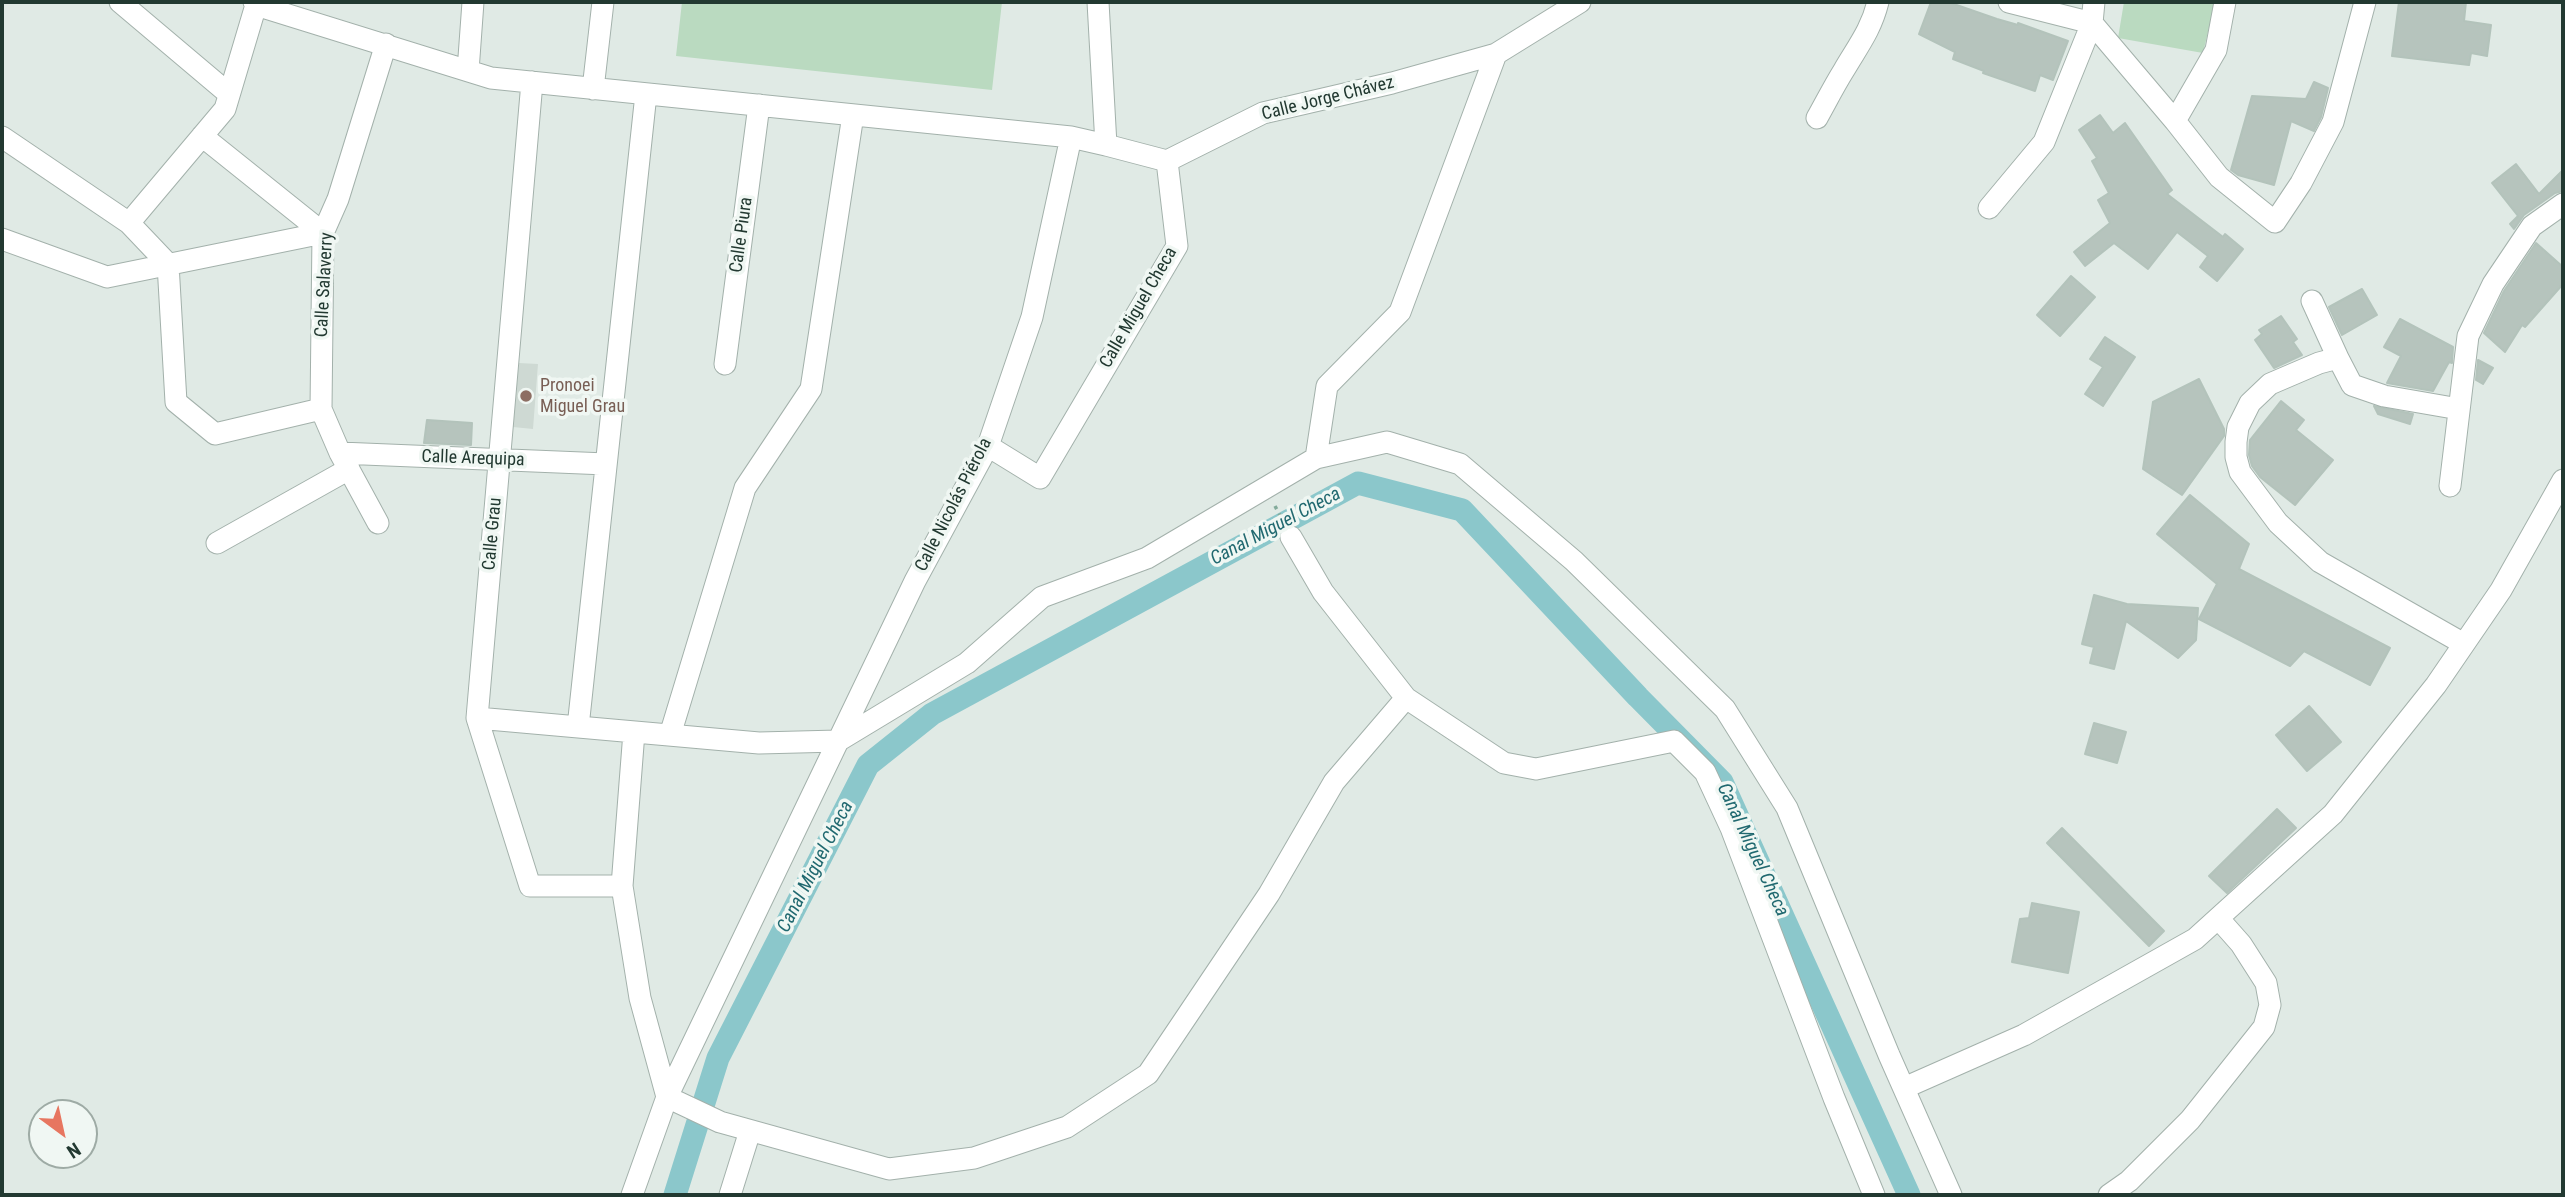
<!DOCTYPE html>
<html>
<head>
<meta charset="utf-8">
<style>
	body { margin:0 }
	#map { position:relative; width:2565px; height:1197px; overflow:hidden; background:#e0eae5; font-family:"Roboto Condensed",sans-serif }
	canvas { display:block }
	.frame { position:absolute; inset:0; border:4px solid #223931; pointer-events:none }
	.north { position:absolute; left:28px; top:1099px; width:70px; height:70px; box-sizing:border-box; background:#f0f7f3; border:2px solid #9eaba5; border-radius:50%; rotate:147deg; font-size:19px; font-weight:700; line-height:28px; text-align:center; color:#223931 }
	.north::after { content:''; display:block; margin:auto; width:24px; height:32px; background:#e77660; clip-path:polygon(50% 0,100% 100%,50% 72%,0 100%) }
</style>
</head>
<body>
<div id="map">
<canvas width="2565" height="1197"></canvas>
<div class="frame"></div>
<div class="north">N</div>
</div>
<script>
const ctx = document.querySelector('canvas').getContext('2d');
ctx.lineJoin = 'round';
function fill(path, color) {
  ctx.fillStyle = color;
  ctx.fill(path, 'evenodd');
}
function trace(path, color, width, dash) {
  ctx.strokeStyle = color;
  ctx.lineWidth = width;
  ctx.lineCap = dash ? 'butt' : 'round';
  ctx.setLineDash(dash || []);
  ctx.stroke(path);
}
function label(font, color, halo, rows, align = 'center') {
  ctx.font = font + ' "Roboto Condensed",sans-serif';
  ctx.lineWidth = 7;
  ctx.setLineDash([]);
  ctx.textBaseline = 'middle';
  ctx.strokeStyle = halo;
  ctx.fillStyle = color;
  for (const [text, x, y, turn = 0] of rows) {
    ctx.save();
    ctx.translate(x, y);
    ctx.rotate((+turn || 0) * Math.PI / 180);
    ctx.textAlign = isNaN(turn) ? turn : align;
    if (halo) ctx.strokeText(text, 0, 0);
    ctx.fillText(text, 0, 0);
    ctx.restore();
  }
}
const built = new Path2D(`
	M 519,363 L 538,364 L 533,429 L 513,427 Z`);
const green = new Path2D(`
	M 682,2 L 1002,2 L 992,90 L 676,56 Z
	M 2124,2 L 2215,2 L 2203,53 L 2118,38 Z`);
const canal = new Path2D(`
	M 675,1195 L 718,1058 L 868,765 L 932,714 L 1358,483 L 1462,510 L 1638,697 L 1722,782 L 1909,1195`);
const building = new Path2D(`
	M 1931,2 L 1948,2 L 1997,19 L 2018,25 L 2018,23 L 2068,41 L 2053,80 L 2040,75 L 2035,91 L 1983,73 L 1984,71 L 1953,59 L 1955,52 L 1919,34 Z
	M 2399,2 L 2466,2 L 2464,21 L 2491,25 L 2487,56 L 2471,53 L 2469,65 L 2392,56 Z
	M 2314,82 L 2328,88 L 2321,117 L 2314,131 L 2291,121 L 2274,185 L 2238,175 L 2231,170 L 2252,96 L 2306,99 Z
	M 2100,115 L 2113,133 L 2125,123 L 2172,190 L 2167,194 L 2223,237 L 2225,234 L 2243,249 L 2217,281 L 2200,267 L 2208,256 L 2177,232 L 2148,269 L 2114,243 L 2085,266 L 2074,252 L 2110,223 L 2098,200 L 2109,193 L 2092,161 L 2097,158 L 2079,130 Z
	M 2516,164 L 2539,194 L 2563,170 L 2563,191 L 2555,193 L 2524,215 L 2514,229 L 2510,224 L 2518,216 L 2492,183 Z
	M 2536,243 L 2563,267 L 2563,284 L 2525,327 L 2522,325 L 2505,352 L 2484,333 L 2504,291 Z
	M 2071,276 L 2095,297 L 2060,336 L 2037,315 Z
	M 2362,289 L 2377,315 L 2342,335 L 2329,307 Z
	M 2281,316 L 2297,339 L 2293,342 L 2302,355 L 2274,368 L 2255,340 L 2262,334 L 2259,330 Z
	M 2400,319 L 2453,347 L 2452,363 L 2449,362 L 2433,391 L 2387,383 L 2401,356 L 2384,347 Z
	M 2105,337 L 2135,357 L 2103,406 L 2085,394 L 2103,367 L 2090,359 Z
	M 2478,360 L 2493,368 L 2483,384 L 2476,380 Z
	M 2199,379 L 2224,429 L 2224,436 L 2182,495 L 2143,469 L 2153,402 Z
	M 2281,401 L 2304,420 L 2296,430 L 2333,460 L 2295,505 L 2260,477 L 2252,466 L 2249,455 L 2250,440 Z
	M 2374,406 L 2413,414 L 2410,424 L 2378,414 Z
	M 427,420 L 472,423 L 471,445 L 424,443 Z
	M 2190,495 L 2249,544 L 2239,569 L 2390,648 L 2370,685 L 2304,651 L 2290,666 L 2199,619 L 2217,584 L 2157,534 Z
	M 2094,595 L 2127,604 L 2198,608 L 2196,640 L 2178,658 L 2126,621 L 2114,669 L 2090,663 L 2094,647 L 2082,644 Z
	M 2309,706 L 2341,742 L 2307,771 L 2276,735 Z
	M 2094,723 L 2126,732 L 2117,763 L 2085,754 Z
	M 2277,809 L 2296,828 L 2227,893 L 2209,876 Z
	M 2062,828 L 2164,931 L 2149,946 L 2047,843 Z
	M 2032,903 L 2079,912 L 2068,973 L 2012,962 L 2020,919 L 2029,918 Z`);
const path = new Path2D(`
	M 1275,506 L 1283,521`);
const minor = new Path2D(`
	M 120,2 L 229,94
	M 2009,2 L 2092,23 L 2175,121 L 2216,50 L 2225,2
	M 256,5 L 491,78 L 1071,137 L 1106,145
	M 468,71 L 473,2
	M 532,82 L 477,718 L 530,886 L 622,886
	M 593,89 L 603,2
	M 1817,118 C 1826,102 1834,86 1844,70 C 1858,46 1871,30 1878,2
	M 2175,121 L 2219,177 L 2275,222 L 2301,183 L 2333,122 L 2365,2
	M 202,136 L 323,233
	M 2,137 L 129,223 L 168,264 L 176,402 L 215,434 L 321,409
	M 1167,161 L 1263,113 L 1392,83 L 1496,54 L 1580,2
	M 1989,208 L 2044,142 L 2092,23 L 2094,2
	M 129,223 L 225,109 L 256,5 L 254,2
	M 2,239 L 107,277 L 323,233
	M 2312,301 L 2338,358
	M 725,364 L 759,105
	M 2459,409 L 2384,396 L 2352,385 L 2338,358 L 2319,363 L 2270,384 L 2250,403 L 2238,427 L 2236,442 L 2236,457 L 2240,472 L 2278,523 L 2320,562 L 2464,644
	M 988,446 L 1040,478 L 1177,246 L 1167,161 L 1106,145 L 1098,2
	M 340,453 L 606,464
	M 1316,458 L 1327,386 L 1400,312 L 1496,54
	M 2450,486 L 2468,336 L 2493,284 L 2532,226 L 2563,204
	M 378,523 L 340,453 L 321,409 L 323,233 L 338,199 L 386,44
	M 1291,537 L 1323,592 L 1406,698 L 1504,763 L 1536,769 L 1674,741 L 1705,772 L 1731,828 L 1834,1098 L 1874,1195
	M 217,543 L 349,469
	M 477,718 L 759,743 L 838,741 L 967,663 L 1042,597 L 1147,558 L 1316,458 L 1387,442 L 1460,464 L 1574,561 L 1725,709 L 1787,808 L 1889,1055 L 1951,1195
	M 578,727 L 646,94
	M 634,732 L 622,886 L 640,998 L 667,1097 L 720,1122 L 889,1169 L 974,1158 L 1067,1127 L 1148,1074 L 1269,894 L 1334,782 L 1406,698
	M 670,735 L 745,488 L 811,389 L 853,115
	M 1904,1088 L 2024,1035 L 2195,939 L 2333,814 L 2436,685 L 2501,590 L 2563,480
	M 632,1195 L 667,1097 L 915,581 L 988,446 L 1032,317 L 1071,137
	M 730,1195 L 750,1131
	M 2109,1195 L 2129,1181 L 2190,1120 L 2264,1027 L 2270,1005 L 2266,983 L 2241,944 L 2218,918`);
const markers = [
	[526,396,7,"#8d6e63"]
];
const streetNames = [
	["Calle Jorge Chávez",1328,99,-14],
	["Calle Piura",742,235,-82],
	["Calle Salaverry",325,285,-87],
	["Calle Miguel Checa",1139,308,-60],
	["Calle Arequipa",473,459,2],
	["Calle Nicolás Piérola",954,505,-63],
	["Calle Grau",493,534,-85]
];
const educationNames = [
	["Pronoei",540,386],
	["Miguel Grau",540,407]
];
const waterNames = [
	["Canal Miguel Checa",1276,527,-28],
	["Canal Miguel Checa",1752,850,65],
	["Canal Miguel Checa",816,867,-63]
];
fill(built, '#ced9d3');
fill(green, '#badac0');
trace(canal, '#8bc7cb', 23);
fill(building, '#b6c4bd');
trace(building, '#b3c3bb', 2);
trace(minor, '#a3b1ab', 23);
trace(path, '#83ab9b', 3.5, [3.5, 5]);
trace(minor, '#fff', 21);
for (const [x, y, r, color] of markers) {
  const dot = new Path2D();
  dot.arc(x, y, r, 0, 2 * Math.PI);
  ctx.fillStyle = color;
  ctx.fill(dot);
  trace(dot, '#f0f7f3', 2.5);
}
label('18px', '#223931', '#f0f7f3', streetNames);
label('18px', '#785e54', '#f0f7f3', educationNames, 'left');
label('italic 19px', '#216970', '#f0f7f3', waterNames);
</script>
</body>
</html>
